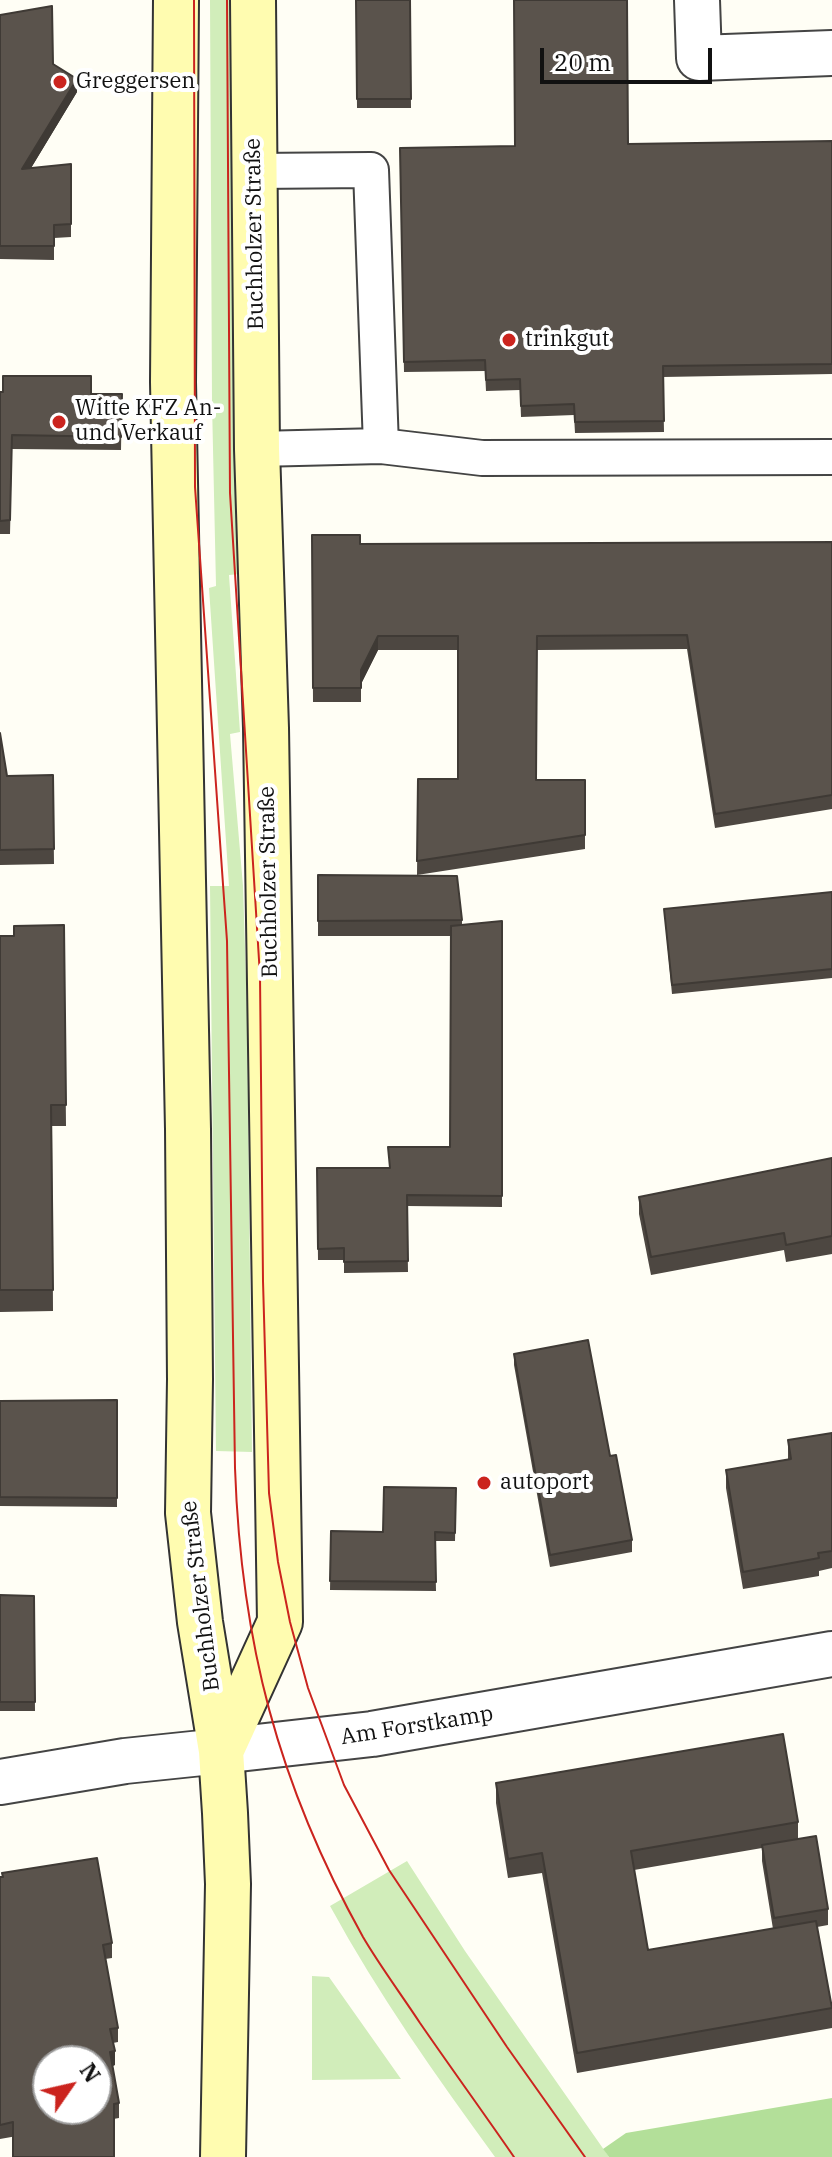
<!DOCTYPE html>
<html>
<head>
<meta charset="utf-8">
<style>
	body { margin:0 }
	#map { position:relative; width:832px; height:2157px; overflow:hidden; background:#fffef5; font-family:"IBM Plex Serif",serif }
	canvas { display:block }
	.north { position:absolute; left:32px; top:2045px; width:80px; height:80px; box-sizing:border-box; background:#fff; border:2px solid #a0a0a0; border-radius:50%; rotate:56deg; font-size:22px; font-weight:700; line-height:32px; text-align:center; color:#111 }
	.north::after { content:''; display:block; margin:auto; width:28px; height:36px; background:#cb241e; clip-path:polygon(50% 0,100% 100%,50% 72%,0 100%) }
	.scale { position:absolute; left:540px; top:48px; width:172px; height:36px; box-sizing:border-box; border:4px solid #111; border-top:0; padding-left:10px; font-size:24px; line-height:28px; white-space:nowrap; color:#111; -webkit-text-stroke:6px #fff; paint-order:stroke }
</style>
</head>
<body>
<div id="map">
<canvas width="832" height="2157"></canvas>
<div class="north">N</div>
<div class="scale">20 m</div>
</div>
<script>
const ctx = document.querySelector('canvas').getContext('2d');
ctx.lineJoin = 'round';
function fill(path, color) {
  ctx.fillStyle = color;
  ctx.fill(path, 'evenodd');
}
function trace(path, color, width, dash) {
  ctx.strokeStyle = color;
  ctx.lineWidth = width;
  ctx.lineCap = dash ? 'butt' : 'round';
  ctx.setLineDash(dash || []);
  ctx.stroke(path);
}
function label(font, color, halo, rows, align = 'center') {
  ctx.font = font + ' "IBM Plex Serif",serif';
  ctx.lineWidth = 8;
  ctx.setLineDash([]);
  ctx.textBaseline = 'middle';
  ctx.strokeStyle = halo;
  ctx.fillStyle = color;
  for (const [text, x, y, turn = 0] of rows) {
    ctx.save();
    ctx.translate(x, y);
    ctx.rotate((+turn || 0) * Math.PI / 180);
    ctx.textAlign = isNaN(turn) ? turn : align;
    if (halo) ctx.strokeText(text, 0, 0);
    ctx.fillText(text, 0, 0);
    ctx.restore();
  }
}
const green = new Path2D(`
	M 210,0 L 242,0 L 240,574 L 229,575 L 240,732 L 230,734 L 243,886 L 247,1010 L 252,1452 L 216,1451 L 210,886 L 229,886 L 209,588 L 216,586 L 212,403 Z
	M 407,1861 L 465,1951 L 609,2157 L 495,2157 C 436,2076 378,1994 330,1906 Z
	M 312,1976 L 329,1977 L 401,2079 L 312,2080 Z`);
const forest = new Path2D(`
	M 832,2098 L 832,2157 L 609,2157 L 603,2149 L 626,2133 Z`);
const service = new Path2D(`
	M 254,171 L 371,170 L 381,446 L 257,449
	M 381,446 L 482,458 L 832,457`);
const minor = new Path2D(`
	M 697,0 L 699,58 L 832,53
	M 221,1751 L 372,1734 L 832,1654`);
const tertiary = new Path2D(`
	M 0,1782 L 125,1761 L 221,1751`);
const secondary = new Path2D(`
	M 176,0 L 173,382 L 188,1129 L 190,1379 L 188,1513 L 200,1622 L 221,1751 L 225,1813 L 228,1884 L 223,2157
	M 221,1751 L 280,1622 L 266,728 L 257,449 L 253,0`);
const tram = new Path2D(`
	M 194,0 L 195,487 L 227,941 L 235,1468 C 241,1642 278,1784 363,1937 C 380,1966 401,1994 420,2023 C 451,2068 483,2112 514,2157
	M 227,0 L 230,493 L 260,976 L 263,1281 L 269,1493 L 278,1562 L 290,1622 L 308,1688 L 344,1785 L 389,1870 L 507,2047 L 585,2157`);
const wall = new Path2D(`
	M 356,0 L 410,0 L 411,108 L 357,108 Z
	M 0,15 L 53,64 L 77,92 L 31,168 L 71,164 L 71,237 L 54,238 L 54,260 L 0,259 Z
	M 832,141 L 832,374 L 663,377 L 664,432 L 575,433 L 574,415 L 521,417 L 520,390 L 486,391 L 485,371 L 404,372 L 400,148 Z
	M 0,392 L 122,394 L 121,450 L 12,449 L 10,534 L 0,534 Z
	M 312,535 L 360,544 L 832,542 L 832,809 L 715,828 L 687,649 L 537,650 L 536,780 L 585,780 L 585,849 L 417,875 L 418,779 L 458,779 L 458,650 L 378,650 L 361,684 L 361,702 L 313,702 Z
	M 0,733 L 7,776 L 53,775 L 54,864 L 0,865 Z
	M 318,875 L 462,920 L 462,925 L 502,921 L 502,1207 L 407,1206 L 408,1272 L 344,1273 L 344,1260 L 318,1260 L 317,1168 L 389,1168 L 450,1147 L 451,936 L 318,936 Z
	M 832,892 L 832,978 L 672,994 L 664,909 Z
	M 64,925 L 66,1126 L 52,1126 L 53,1311 L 0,1312 L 0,936 L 14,936 Z
	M 832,1158 L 832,1254 L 786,1262 L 784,1250 L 651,1275 L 639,1214 L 639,1197 Z
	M 514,1354 L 632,1540 L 632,1552 L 550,1567 L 514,1365 Z
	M 117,1400 L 117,1507 L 0,1506 L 0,1401 Z
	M 832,1433 L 832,1568 L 819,1571 L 819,1576 L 743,1589 L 726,1488 L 726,1470 L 788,1460 L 788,1440 Z
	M 456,1488 L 455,1541 L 435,1541 L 436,1591 L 330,1590 L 331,1531 L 383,1532 Z
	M 0,1595 L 34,1596 L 35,1711 L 0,1711 Z
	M 496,1783 L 798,1822 L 798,1839 L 828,1909 L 828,1925 L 817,1927 L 832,2008 L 832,2028 L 577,2073 L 542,1873 L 508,1878 L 496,1803 ZM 762,1848 L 762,1861 L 773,1929 L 648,1950 L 634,1870 Z
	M 2,1873 L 112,1943 L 112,1958 L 105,1959 L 118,2028 L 118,2042 L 113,2043 L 115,2065 L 112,2066 L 119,2103 L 119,2118 L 0,2139 L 0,1877 L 2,1877 Z`);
const shadedWall = new Path2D(`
	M 77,79 L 77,92 L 22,183 L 22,169 Z
	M 378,636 L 378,650 L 361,684 L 361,670 Z
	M 115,2051 L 115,2065 L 110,2067 L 110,2052 Z`);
const building = new Path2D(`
	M 356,0 L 410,0 L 411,99 L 357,99 Z
	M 514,0 L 627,0 L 628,144 L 832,141 L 832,364 L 663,366 L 664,421 L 575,422 L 574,404 L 521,406 L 520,379 L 486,380 L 485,360 L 404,362 L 400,148 L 515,146 Z
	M 52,6 L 53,64 L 77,79 L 22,169 L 71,164 L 71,224 L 54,225 L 54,246 L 0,246 L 0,15 Z
	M 3,376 L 91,376 L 91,394 L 122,394 L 121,437 L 12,435 L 10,520 L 0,521 L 0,392 L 3,392 Z
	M 312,535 L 360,535 L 360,544 L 832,542 L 832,795 L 715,814 L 687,635 L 537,636 L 536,780 L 585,780 L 585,835 L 417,861 L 418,779 L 458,779 L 458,636 L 378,636 L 361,670 L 361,688 L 313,688 Z
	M 0,733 L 7,776 L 53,775 L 54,849 L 0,850 Z
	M 318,875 L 457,876 L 462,920 L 318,921 Z
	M 832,892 L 832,969 L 672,985 L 664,909 Z
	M 502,921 L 502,1196 L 407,1195 L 408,1261 L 344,1262 L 344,1248 L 318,1249 L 317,1168 L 390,1168 L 388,1147 L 450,1147 L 451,926 Z
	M 64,925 L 66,1105 L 51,1105 L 53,1290 L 0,1290 L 0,936 L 14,936 L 14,926 Z
	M 832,1158 L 832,1236 L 786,1245 L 784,1233 L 651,1257 L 639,1197 Z
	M 588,1340 L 610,1456 L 616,1455 L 632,1540 L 550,1555 L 514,1354 Z
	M 117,1400 L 117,1498 L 0,1497 L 0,1401 Z
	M 832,1433 L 832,1551 L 818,1553 L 819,1558 L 743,1572 L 726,1470 L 791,1459 L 788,1440 Z
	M 384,1487 L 456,1488 L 455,1533 L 435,1532 L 436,1582 L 330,1581 L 331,1531 L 383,1532 Z
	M 0,1595 L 34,1596 L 35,1702 L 0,1702 Z
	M 783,1734 L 798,1822 L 631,1851 L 648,1950 L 816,1921 L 832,2008 L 577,2053 L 542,1853 L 508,1859 L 496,1783 Z
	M 816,1836 L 828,1909 L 774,1918 L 762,1845 Z
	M 97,1858 L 112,1943 L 103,1945 L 118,2028 L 110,2029 L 115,2051 L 110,2052 L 119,2103 L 114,2104 L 114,2157 L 13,2157 L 13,2122 L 0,2125 L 0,1877 L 3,1877 L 2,1873 ZM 48,2061 L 96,2061 L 96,2109 L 48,2109 Z`);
const markers = [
	[60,82,8,"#cb241e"],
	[509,340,8,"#cb241e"],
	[59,422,8,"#cb241e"],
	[484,1483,8,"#cb241e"]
];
const poiNames = [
	["Greggersen",76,82],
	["trinkgut",525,340],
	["Witte KFZ An-",75,409],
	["und Verkauf",75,434],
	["autoport",500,1483]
];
const streetNames = [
	["Buchholzer Straße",255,234,-91],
	["Buchholzer Straße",269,882,-91],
	["Buchholzer Straße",201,1596,-97],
	["Am Forstkamp",417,1726,-9]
];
fill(green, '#d1edba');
fill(forest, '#b3df99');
trace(service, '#444', 38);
trace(minor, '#444', 48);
trace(tertiary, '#444', 48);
trace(secondary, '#333', 48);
trace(service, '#fff', 34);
trace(minor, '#fff', 44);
trace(tertiary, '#fff', 44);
trace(secondary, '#fffcb0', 44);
trace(tram, '#cb241e', 2);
fill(wall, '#4d4741');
fill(shadedWall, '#3f3a35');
fill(building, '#5a534c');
trace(building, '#3f3a35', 2);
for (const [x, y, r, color] of markers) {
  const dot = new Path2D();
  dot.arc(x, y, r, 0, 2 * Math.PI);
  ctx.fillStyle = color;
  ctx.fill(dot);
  trace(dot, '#fff', 3);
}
label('22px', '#111', '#fff', poiNames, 'left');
label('22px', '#111', '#fff', streetNames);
</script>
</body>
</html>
